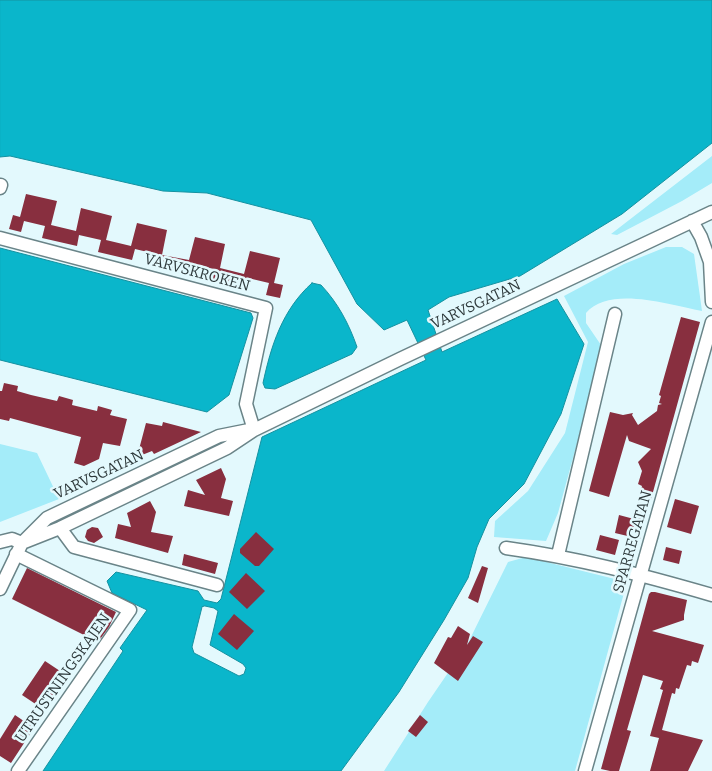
<!DOCTYPE html>
<html>
<head>
<meta charset="utf-8">
<style>
	body { margin:0 }
	canvas { display:block; background:#e3f9fd }
</style>
</head>
<body>
<canvas width="712" height="771"></canvas>
<script>
const ctx = document.querySelector('canvas').getContext('2d');
ctx.lineJoin = 'round';
function fill(path, color) {
  ctx.fillStyle = color;
  ctx.fill(path, 'evenodd');
}
function trace(path, color, width, dash) {
  ctx.strokeStyle = color;
  ctx.lineWidth = width;
  ctx.lineCap = dash ? 'butt' : 'round';
  ctx.setLineDash(dash || []);
  ctx.stroke(path);
}
function label(font, color, halo, rows, align = 'center') {
  ctx.font = font + ' Bitter,serif';
  ctx.lineWidth = 5;
  ctx.setLineDash([]);
  ctx.textBaseline = 'middle';
  ctx.strokeStyle = halo;
  ctx.fillStyle = color;
  for (const [text, x, y, turn = 0] of rows) {
    ctx.save();
    ctx.translate(x, y);
    ctx.rotate((+turn || 0) * Math.PI / 180);
    ctx.textAlign = isNaN(turn) ? turn : align;
    if (halo) ctx.strokeText(text, 0, 0);
    ctx.fillText(text, 0, 0);
    ctx.restore();
  }
}
const green = new Path2D(`
	M 712,156 L 712,183 L 682,201 L 617,235 L 611,234 Z
	M 666,247 L 682,247 L 694,254 L 702,311 C 671,305 609,285 586,313 L 586,323 L 601,345 L 598,366 L 558,513 L 546,541 L 494,537 L 495,521 L 528,491 L 565,433 L 588,342 L 564,296 L 624,264 Z
	M 0,444 L 37,453 L 59,499 L 0,522 Z
	M 526,557 L 627,582 L 575,771 L 384,771 L 428,702 L 467,645 L 508,562 Z`);
const water = new Path2D(`
	M 0,0 L 712,0 L 712,143 L 622,214 L 520,276 L 449,297 L 428,310 L 442,352 L 557,299 L 584,344 L 561,414 L 524,484 L 489,519 L 477,547 L 468,578 L 444,620 L 399,692 L 341,771 L 43,771 L 123,651 L 120,648 L 147,610 L 112,593 L 107,581 L 116,572 L 198,591 L 204,600 L 217,603 L 221,599 L 262,437 L 426,360 L 407,320 L 384,330 L 357,304 L 311,220 L 207,193 L 163,191 L 10,156 L 0,157 ZM 205,606 L 214,608 L 218,611 L 210,645 L 243,664 L 246,668 L 244,674 L 239,676 L 194,653 L 192,647 L 202,607 Z
	M 0,248 L 251,313 L 253,318 L 229,395 L 207,412 L 0,360 Z
	M 312,283 L 321,285 C 338,303 349,324 357,347 L 352,354 L 275,389 L 265,388 L 263,383 C 271,346 282,310 312,283 Z`);
const building = new Path2D(`
	M 26,194 L 57,201 L 51,225 L 76,231 L 81,208 L 112,216 L 106,240 L 131,246 L 137,223 L 167,230 L 162,255 L 189,260 L 195,237 L 225,244 L 220,268 L 244,274 L 250,251 L 280,258 L 274,283 L 283,285 L 280,298 L 266,295 L 269,283 L 248,278 L 245,289 L 211,281 L 214,269 L 193,264 L 190,275 L 153,266 L 156,254 L 135,249 L 132,260 L 98,252 L 101,240 L 79,235 L 77,246 L 42,238 L 45,226 L 24,221 L 21,232 L 9,229 L 13,215 L 20,217 Z
	M 681,317 L 700,322 L 640,539 L 615,533 L 619,515 L 634,519 L 642,486 L 638,484 L 642,471 L 638,462 L 651,449 L 629,441 L 627,435 L 609,497 L 589,491 L 610,412 L 623,415 L 633,413 L 632,415 L 638,425 L 657,411 L 658,405 L 662,404 L 659,403 L 661,396 L 659,395 Z
	M 4,383 L 18,386 L 17,391 L 31,395 L 57,401 L 59,396 L 73,400 L 72,405 L 97,411 L 98,406 L 112,410 L 110,415 L 127,419 L 120,446 L 103,443 L 99,459 L 84,466 L 74,463 L 81,437 L 10,418 L 9,421 L 0,419 L 0,391 L 2,391 Z
	M 163,422 L 201,432 L 154,454 L 152,451 L 137,457 L 146,423 L 162,426 Z
	M 221,468 L 226,479 L 221,498 L 233,501 L 229,516 L 184,506 L 188,490 L 205,495 L 196,480 Z
	M 675,499 L 699,506 L 691,534 L 667,527 Z
	M 150,501 L 156,512 L 151,532 L 173,536 L 168,553 L 115,538 L 118,524 L 131,527 L 127,513 Z
	M 92,527 L 98,528 L 103,537 L 94,543 L 88,541 L 85,537 L 87,530 Z
	M 256,532 L 274,549 L 259,566 L 255,566 L 240,553 L 240,549 Z
	M 600,535 L 619,540 L 615,555 L 596,550 Z
	M 666,547 L 682,551 L 679,564 L 663,560 Z
	M 184,554 L 218,563 L 215,574 L 182,565 Z
	M 482,566 L 488,568 L 478,603 L 468,598 Z
	M 27,568 L 116,612 L 109,627 L 98,642 L 12,599 Z
	M 246,573 L 265,591 L 247,609 L 229,592 Z
	M 651,592 L 655,592 L 687,600 L 684,615 L 684,620 L 652,631 L 704,645 L 698,663 L 692,661 L 691,666 L 687,665 L 679,689 L 676,688 L 675,694 L 672,693 L 662,730 L 703,740 L 688,771 L 650,771 L 659,738 L 650,736 L 663,690 L 660,689 L 663,681 L 643,675 L 627,730 L 631,731 L 619,771 L 610,771 L 601,769 L 649,594 Z
	M 234,614 L 254,631 L 237,650 L 218,634 Z
	M 458,626 L 470,634 L 467,645 L 473,636 L 483,642 L 458,681 L 434,663 L 448,637 L 451,638 Z
	M 45,661 L 69,677 L 46,711 L 22,695 Z
	M 15,715 L 34,728 L 11,763 L 0,756 L 0,739 Z
	M 420,715 L 428,722 L 416,737 L 408,731 Z`);
const street = new Path2D(`
	M 0,188 L 1,185
	M 692,221 L 701,237 L 710,262 L 712,302
	M 0,238 L 266,308 L 246,404 L 254,430
	M 60,528 L 74,547 L 217,585
	M 0,542 L 12,539 L 22,543
	M 22,543 L 60,528 L 227,448 L 254,430 L 400,359 L 712,212
	M 506,548 C 578,558 643,575 712,595
	M 16,554 L 130,610 L 18,771
	M 558,555 L 615,314
	M 0,589 L 22,543 L 47,518 L 219,436 L 249,430
	M 585,771 L 712,322`);
const streetNames = [
	["VARVSKROKEN",197,273,15],
	["VARVSGATAN",476,305,-25],
	["VARVSGATAN",99,475,-25],
	["SPARREGATAN",633,542,-74],
	["UTRUSTNINGSKAJEN",63,678,-55]
];
fill(green, '#a4ecf9');
fill(water, '#0ab6cb');
trace(water, '#1591a0', 1);
fill(building, '#882f3f');
trace(street, '#6a8488', 15);
trace(street, '#fff', 12);
label('15px', '#2f3a3c', '#e3f9fd', streetNames);
</script>
</body>
</html>
